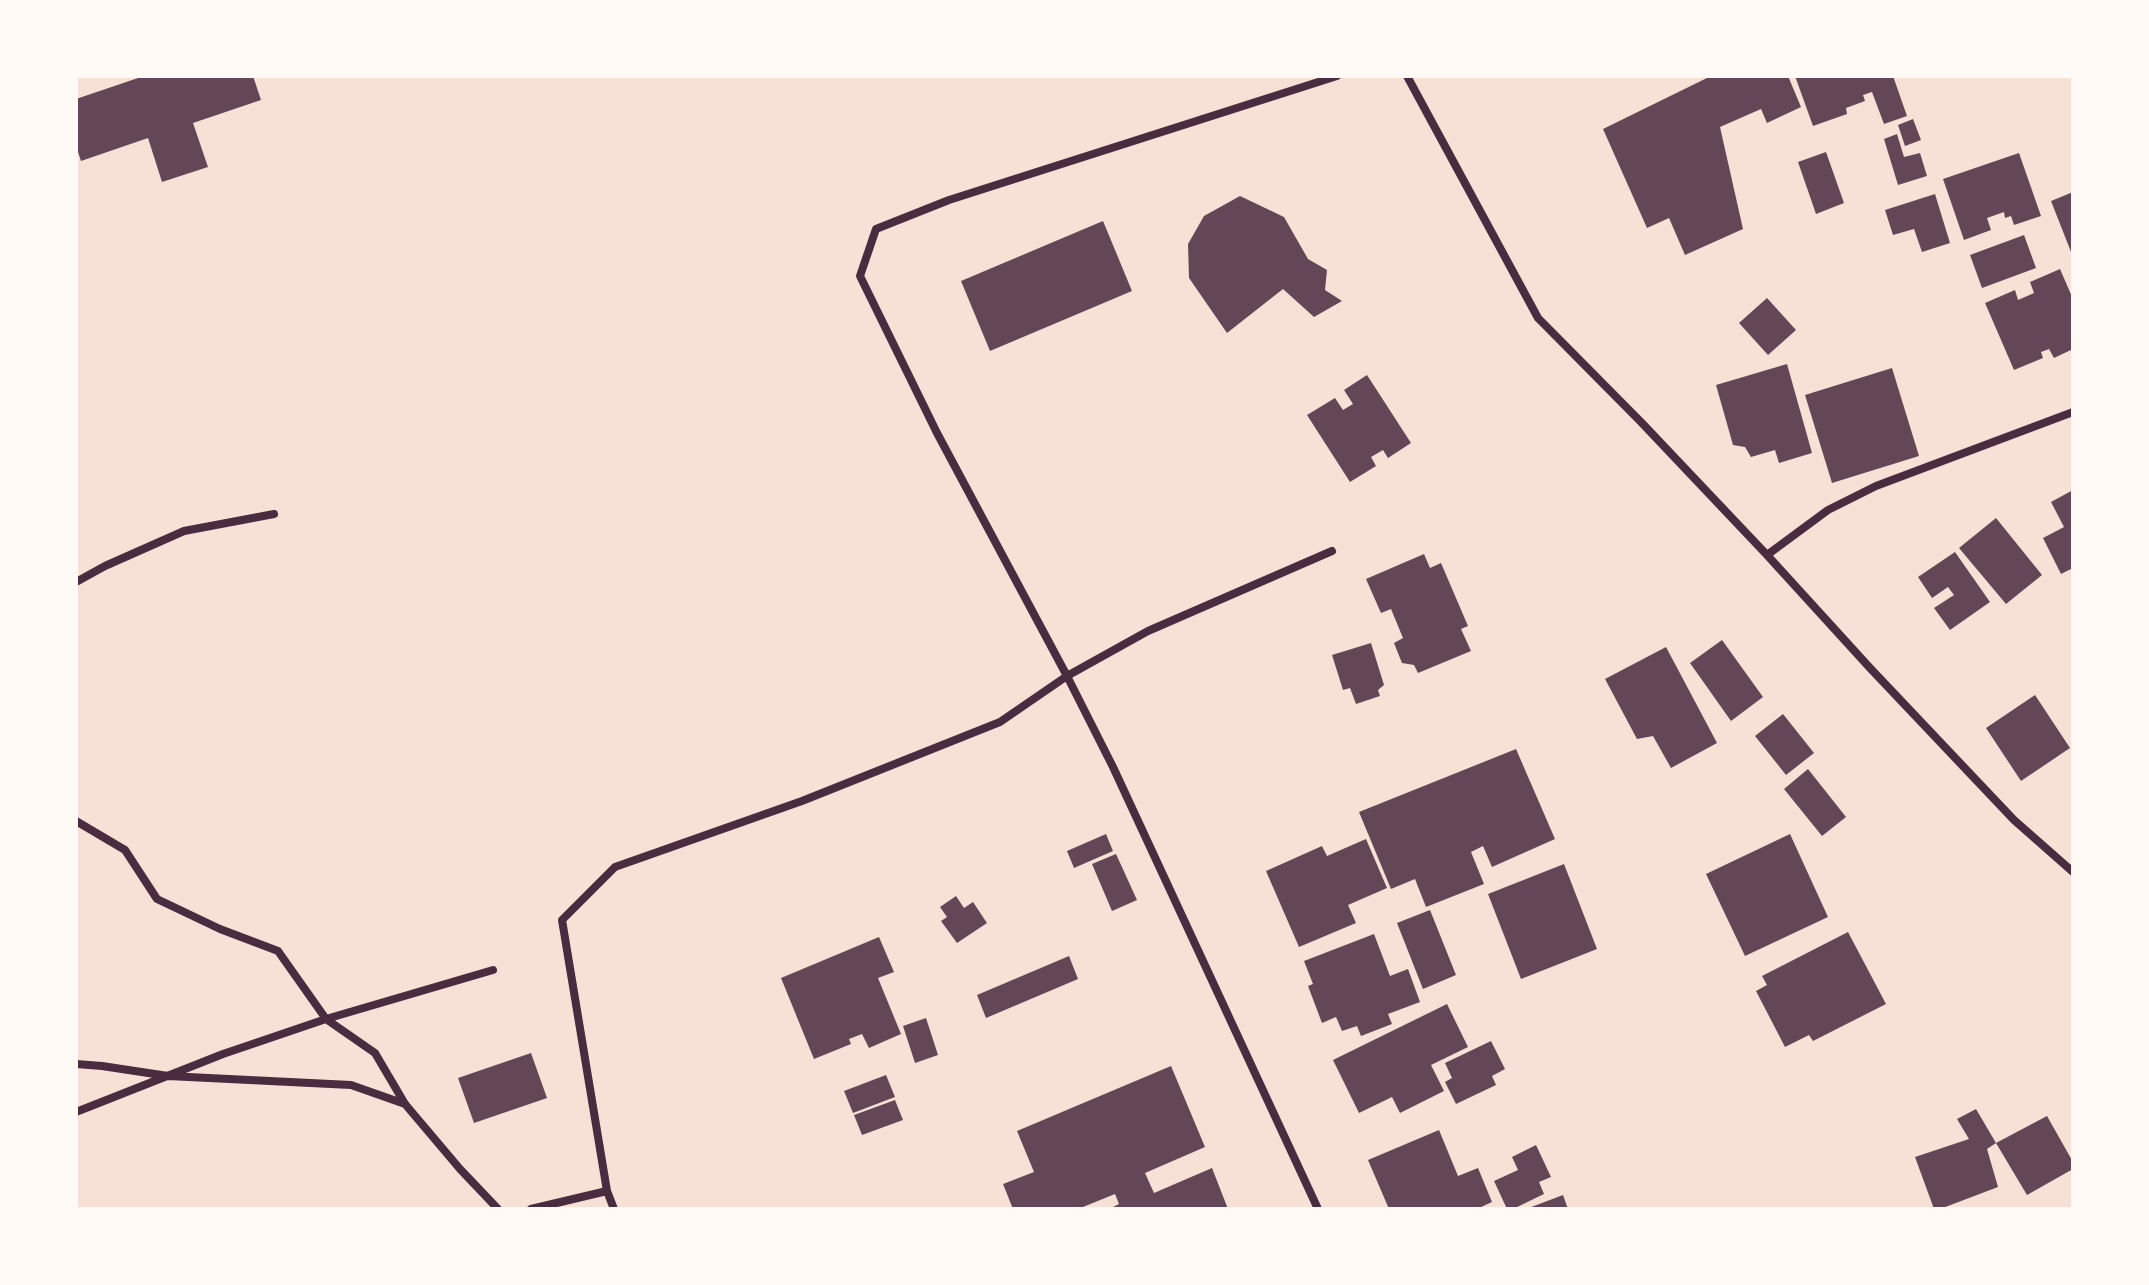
<!DOCTYPE html>
<html>
<head>
<meta charset="utf-8">
<style>
	body { margin:0 }
	#map { position:relative; width:2149px; height:1285px; overflow:hidden; background:#f7e1d7; font-family:"Space Grotesk",sans-serif }
	canvas { display:block }
	.frame { position:absolute; inset:0; border:78px solid #fffaf5; pointer-events:none }
</style>
</head>
<body>
<div id="map">
<canvas width="2149" height="1285"></canvas>
<div class="frame"></div>
</div>
<script>
const ctx = document.querySelector('canvas').getContext('2d');
ctx.lineJoin = 'round';
function fill(path, color) {
  ctx.fillStyle = color;
  ctx.fill(path, 'evenodd');
}
function trace(path, color, width, dash) {
  ctx.strokeStyle = color;
  ctx.lineWidth = width;
  ctx.lineCap = dash ? 'butt' : 'round';
  ctx.setLineDash(dash || []);
  ctx.stroke(path);
}
const building = new Path2D(`
	M 144,76 L 253,76 L 261,100 L 193,123 L 208,167 L 162,182 L 148,138 L 81,161 L 76,146 L 76,99 Z
	M 1711,76 L 1788,76 L 1801,107 L 1767,123 L 1761,109 L 1720,127 L 1743,229 L 1685,255 L 1669,218 L 1647,228 L 1603,129 Z
	M 1795,76 L 1893,76 L 1907,116 L 1884,124 L 1872,92 L 1863,95 L 1865,101 L 1846,108 L 1847,114 L 1813,126 Z
	M 1913,119 L 1921,140 L 1905,146 L 1898,125 Z
	M 1897,134 L 1904,157 L 1920,153 L 1927,176 L 1898,185 L 1884,139 Z
	M 1826,152 L 1844,203 L 1816,214 L 1798,162 Z
	M 2019,153 L 2041,216 L 2014,225 L 2011,216 L 2005,218 L 2004,212 L 1987,218 L 1991,230 L 1964,240 L 1943,179 Z
	M 2073,192 L 2073,257 L 2051,201 Z
	M 1935,194 L 1950,243 L 1922,252 L 1914,229 L 1893,235 L 1885,210 Z
	M 1240,196 L 1284,217 L 1308,259 L 1327,270 L 1325,290 L 1342,301 L 1314,317 L 1283,289 L 1227,333 L 1189,278 L 1188,244 L 1204,216 Z
	M 1103,221 L 1132,291 L 990,351 L 961,281 Z
	M 2024,235 L 2036,268 L 1982,288 L 1970,255 Z
	M 2060,269 L 2073,299 L 2073,349 L 2054,358 L 2049,349 L 2041,352 L 2043,358 L 2014,370 L 1985,303 L 2015,290 L 2018,300 L 2034,293 L 2030,282 Z
	M 1767,298 L 1796,330 L 1768,355 L 1739,323 Z
	M 1787,364 L 1812,453 L 1779,463 L 1775,450 L 1751,457 L 1745,447 L 1733,445 L 1716,385 Z
	M 1892,368 L 1919,456 L 1832,483 L 1805,395 Z
	M 1367,375 L 1411,443 L 1388,458 L 1383,450 L 1371,457 L 1376,466 L 1350,482 L 1307,415 L 1335,398 L 1343,410 L 1353,404 L 1344,390 Z
	M 2073,490 L 2073,568 L 2061,574 L 2043,538 L 2064,527 L 2051,502 Z
	M 1996,518 L 2042,575 L 2006,604 L 1959,548 Z
	M 1955,552 L 1990,602 L 1950,630 L 1934,608 L 1954,595 L 1948,587 L 1932,598 L 1918,577 Z
	M 1424,554 L 1430,568 L 1441,563 L 1468,626 L 1461,629 L 1471,651 L 1418,673 L 1414,665 L 1402,663 L 1394,643 L 1403,638 L 1391,609 L 1381,613 L 1366,579 Z
	M 1722,640 L 1763,697 L 1731,721 L 1690,663 Z
	M 1371,643 L 1384,685 L 1378,690 L 1380,696 L 1356,704 L 1350,688 L 1343,690 L 1332,655 Z
	M 1666,647 L 1717,743 L 1671,768 L 1653,736 L 1637,739 L 1605,679 Z
	M 2035,695 L 2070,748 L 2021,781 L 1986,728 Z
	M 1783,714 L 1814,753 L 1786,775 L 1755,736 Z
	M 1516,749 L 1555,839 L 1492,867 L 1483,846 L 1471,852 L 1484,884 L 1426,907 L 1415,879 L 1391,889 L 1359,812 Z
	M 1808,769 L 1846,817 L 1822,836 L 1784,789 Z
	M 1106,834 L 1113,851 L 1074,868 L 1067,851 Z
	M 1790,834 L 1828,917 L 1745,956 L 1706,874 Z
	M 1366,839 L 1387,888 L 1348,905 L 1356,923 L 1299,947 L 1266,871 L 1322,846 L 1327,856 Z
	M 1116,854 L 1137,900 L 1112,911 L 1092,864 Z
	M 1564,864 L 1597,949 L 1521,979 L 1488,894 Z
	M 956,896 L 964,908 L 973,902 L 987,923 L 957,943 L 941,921 L 947,917 L 940,907 Z
	M 1430,910 L 1456,975 L 1423,989 L 1397,923 Z
	M 1848,932 L 1886,1004 L 1813,1041 L 1809,1035 L 1785,1047 L 1756,991 L 1767,985 L 1762,976 Z
	M 1374,934 L 1390,976 L 1408,969 L 1420,1002 L 1388,1014 L 1392,1024 L 1361,1036 L 1357,1026 L 1342,1031 L 1336,1017 L 1322,1023 L 1308,986 L 1313,984 L 1304,961 Z
	M 879,937 L 894,972 L 878,978 L 901,1034 L 869,1048 L 862,1034 L 849,1039 L 851,1044 L 814,1059 L 781,978 Z
	M 1069,956 L 1078,979 L 986,1018 L 977,995 Z
	M 1447,1004 L 1468,1047 L 1431,1065 L 1444,1091 L 1400,1113 L 1392,1097 L 1359,1113 L 1333,1060 Z
	M 926,1018 L 938,1055 L 915,1063 L 903,1026 Z
	M 1491,1041 L 1505,1069 L 1492,1076 L 1496,1085 L 1456,1104 L 1445,1082 L 1452,1078 L 1445,1063 Z
	M 531,1053 L 547,1098 L 474,1123 L 458,1078 Z
	M 1171,1066 L 1205,1147 L 1145,1173 L 1154,1193 L 1212,1168 L 1228,1209 L 1109,1209 L 1119,1204 L 1115,1194 L 1078,1209 L 1013,1209 L 1003,1184 L 1034,1172 L 1017,1131 Z
	M 886,1075 L 895,1097 L 853,1113 L 844,1091 Z
	M 895,1100 L 903,1120 L 862,1135 L 854,1115 Z
	M 1976,1109 L 1996,1143 L 1987,1149 L 1998,1187 L 1940,1209 L 1934,1209 L 1915,1157 L 1969,1139 L 1957,1119 Z
	M 2047,1116 L 2073,1162 L 2073,1169 L 2027,1195 L 1996,1143 Z
	M 1439,1130 L 1458,1176 L 1478,1168 L 1492,1202 L 1477,1209 L 1389,1209 L 1368,1160 Z
	M 1536,1145 L 1551,1177 L 1539,1182 L 1544,1194 L 1513,1209 L 1507,1209 L 1494,1181 L 1518,1170 L 1512,1157 Z
	M 1563,1195 L 1568,1209 L 1526,1209 Z`);
const minor = new Path2D(`
	M 1407,76 L 1538,318 L 1641,422 L 1767,555
	M 2073,412 L 1876,486 L 1828,510 L 1767,555 L 1870,668 L 2014,820 L 2073,872
	M 76,582 L 105,566 L 184,531 L 274,514
	M 76,821 L 125,850 L 157,899 L 220,929 L 278,951 L 326,1019 L 375,1053 L 405,1104 L 460,1169 L 498,1209
	M 76,1064 L 102,1066 L 168,1076 L 351,1085 L 405,1104
	M 76,1112 L 223,1054 L 326,1019 L 493,970
	M 531,1209 L 607,1191
	M 614,1209 L 607,1191 L 562,920 L 615,867 L 802,801 L 1000,722 L 1067,676 L 1148,631 L 1332,551
	M 1318,1209 L 1113,767 L 1067,676 L 937,433 L 860,276 L 876,229 L 949,200 L 1337,76`);
fill(building, '#644757');
trace(minor, '#4a2c40', 8);
</script>
</body>
</html>
